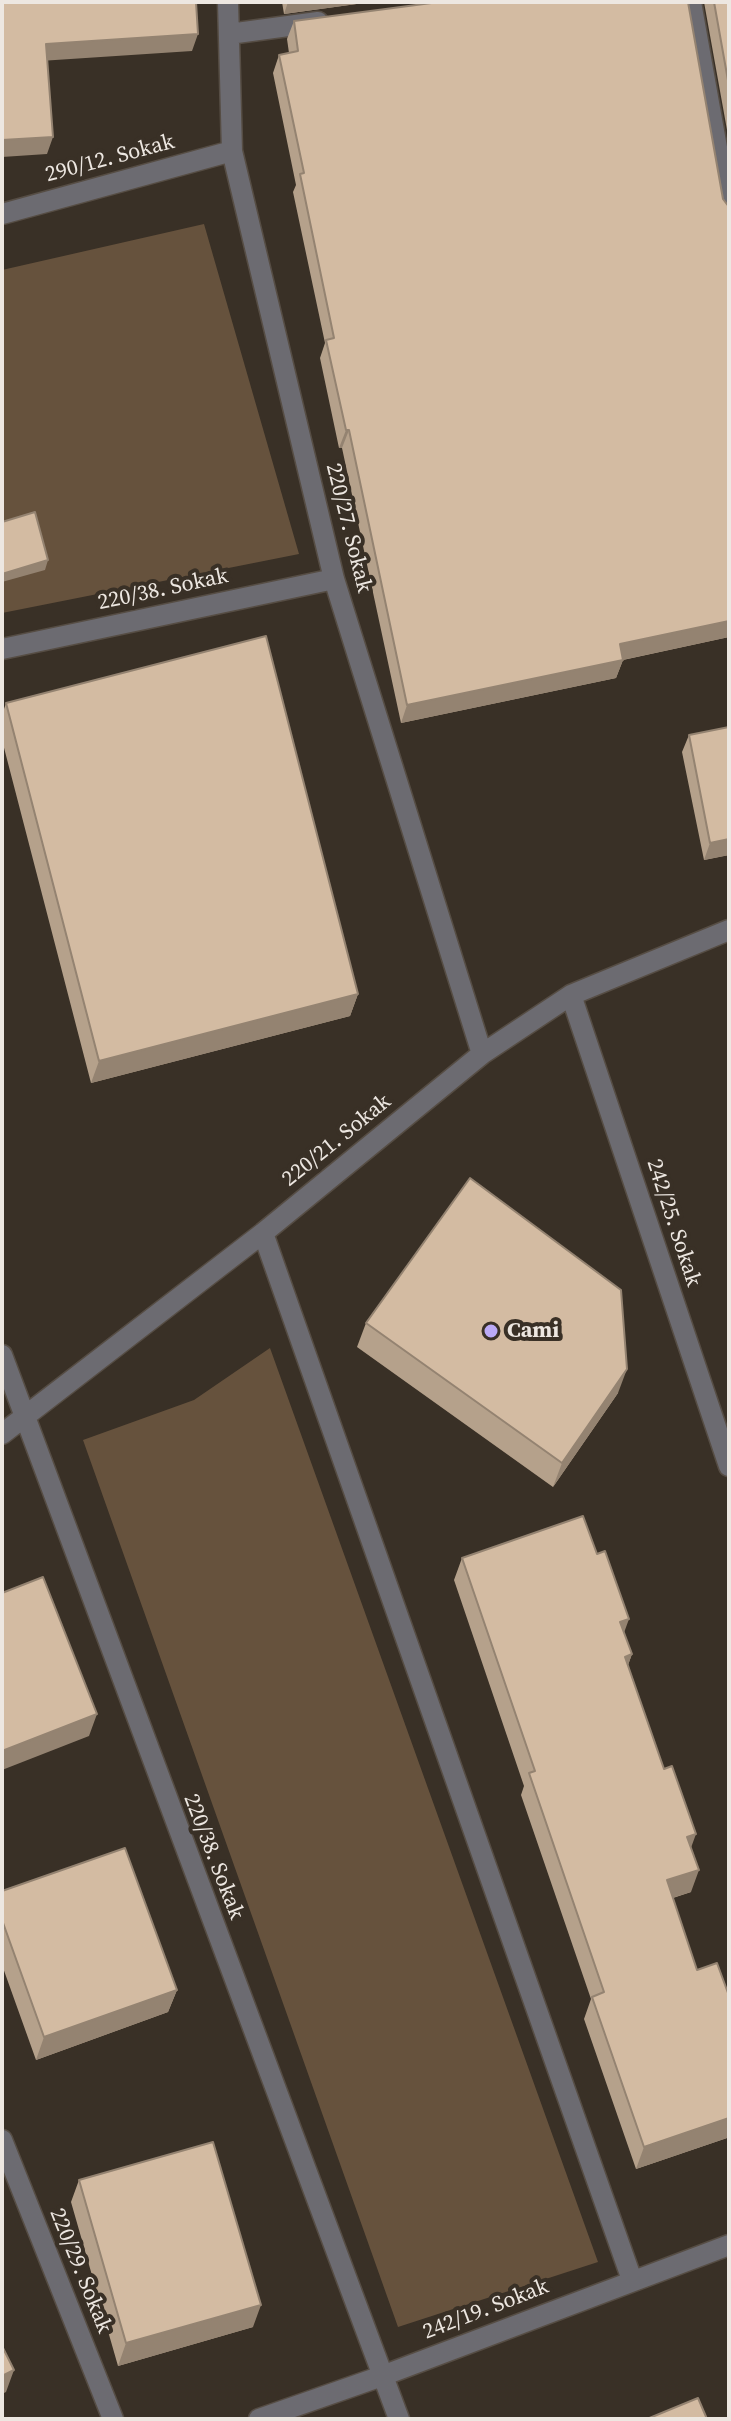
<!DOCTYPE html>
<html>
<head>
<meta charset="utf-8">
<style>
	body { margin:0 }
	#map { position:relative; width:731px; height:2421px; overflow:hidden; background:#393026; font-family:"Source Serif 4",serif }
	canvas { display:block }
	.frame { position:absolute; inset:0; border:4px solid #ede7e1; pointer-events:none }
</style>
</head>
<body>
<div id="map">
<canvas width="731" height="2421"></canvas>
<div class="frame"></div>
</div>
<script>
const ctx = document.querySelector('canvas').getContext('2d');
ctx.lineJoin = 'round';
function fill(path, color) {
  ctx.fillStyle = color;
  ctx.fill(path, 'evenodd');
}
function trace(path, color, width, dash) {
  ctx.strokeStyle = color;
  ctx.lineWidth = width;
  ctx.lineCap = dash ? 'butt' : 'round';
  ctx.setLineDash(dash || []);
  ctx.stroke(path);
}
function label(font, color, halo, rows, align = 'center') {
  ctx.font = font + ' "Source Serif 4",serif';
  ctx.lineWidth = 8;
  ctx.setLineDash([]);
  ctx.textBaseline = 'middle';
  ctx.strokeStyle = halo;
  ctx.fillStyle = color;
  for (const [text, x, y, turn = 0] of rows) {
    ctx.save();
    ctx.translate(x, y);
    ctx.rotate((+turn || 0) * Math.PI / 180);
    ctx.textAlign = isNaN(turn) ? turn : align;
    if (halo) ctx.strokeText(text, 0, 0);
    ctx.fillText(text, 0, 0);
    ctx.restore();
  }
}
const green = new Path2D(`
	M 204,224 L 299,554 L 2,613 L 2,270 Z
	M 270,1348 L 598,2262 L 398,2327 L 83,1440 L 194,1400 Z`);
const minor = new Path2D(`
	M 228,2 L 232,151 L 334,579 L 482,1054
	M 691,2 L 729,215
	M 229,34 L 318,22
	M 2,214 L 232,151
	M 2,649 L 334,579
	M 571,995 L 729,1466
	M 263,1233 L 632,2280
	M 2,1355 L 399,2419
	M 2,1434 L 263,1233 L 482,1054 L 571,995 L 729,930
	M 2,2140 L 113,2419
	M 259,2419 L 382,2376 L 729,2245`);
const wall = new Path2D(`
	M 282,2 L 371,2 L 284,14 Z
	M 704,2 L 729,2 L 729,141 Z
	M 294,21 L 723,199 L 729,207 L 729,637 L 623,660 L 616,678 L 401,723 L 342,448 L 339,448 L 320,358 L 325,343 L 293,192 L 296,185 L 273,73 L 279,55 L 289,53 L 287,39 Z
	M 6,703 L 358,994 L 350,1016 L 91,1083 L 2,740 L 2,715 Z
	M 689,735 L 729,855 L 704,860 L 682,752 Z
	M 366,1323 L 618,1393 L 553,1487 L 357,1347 Z
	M 462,1558 L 624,1632 L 632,1654 L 628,1665 L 691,1848 L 691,1892 L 673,1898 L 697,1970 L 728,1993 L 729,1992 L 729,2133 L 727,2138 L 636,2169 L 584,2019 L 591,1999 L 521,1795 L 524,1786 L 454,1580 Z
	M 2,1891 L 177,1990 L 168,2012 L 36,2060 L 2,1965 Z
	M 79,2180 L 253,2327 L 118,2366 L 71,2202 Z`);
const shadedWall = new Path2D(`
	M 288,2 L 371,2 L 284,14 Z
	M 198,34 L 192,51 L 40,61 L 46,44 Z
	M 53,137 L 47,154 L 2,157 L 2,140 Z
	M 346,430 L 349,430 L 342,448 L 339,448 Z
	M 48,560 L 45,570 L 2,582 L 2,574 Z
	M 729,621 L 729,637 L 613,662 L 620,644 Z
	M 623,660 L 616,678 L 401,723 L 407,705 Z
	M 729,839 L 729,855 L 704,860 L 710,843 Z
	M 358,994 L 350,1016 L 91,1083 L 99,1061 Z
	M 627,1369 L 618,1393 L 553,1487 L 562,1463 Z
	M 629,1619 L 621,1641 L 620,1622 Z
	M 632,1654 L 624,1676 L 625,1657 Z
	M 97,1714 L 89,1736 L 2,1770 L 2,1751 Z
	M 696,1834 L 688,1856 L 687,1837 Z
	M 699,1870 L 691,1892 L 659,1902 L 667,1880 Z
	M 177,1990 L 168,2012 L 36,2060 L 44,2037 Z
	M 729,2110 L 729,2133 L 727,2138 L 636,2169 L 644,2147 Z
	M 261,2305 L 253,2327 L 118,2366 L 126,2343 Z
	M 14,2370 L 6,2392 L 2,2394 L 2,2376 Z`);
const building = new Path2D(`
	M 2,2 L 196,2 L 198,34 L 46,44 L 53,137 L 2,140 Z
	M 439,2 L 688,2 L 723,199 L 729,207 L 729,621 L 620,644 L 623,660 L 407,705 L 349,430 L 346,430 L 326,340 L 334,338 L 300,174 L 304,173 L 279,55 L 298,51 L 294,21 Z
	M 714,2 L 729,2 L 729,86 Z
	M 35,512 L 48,560 L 2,574 L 2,522 Z
	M 266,636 L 358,994 L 99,1061 L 6,703 Z
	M 729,727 L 729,839 L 710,843 L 689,735 Z
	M 470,1178 L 621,1290 L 627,1369 L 562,1463 L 366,1323 Z
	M 583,1516 L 597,1554 L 605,1551 L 629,1619 L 620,1622 L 632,1654 L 625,1657 L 664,1769 L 672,1766 L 696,1834 L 687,1837 L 699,1870 L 667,1880 L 697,1970 L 717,1963 L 728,1993 L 729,1992 L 729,2118 L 644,2147 L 592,1997 L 604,1992 L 529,1773 L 535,1771 L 462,1558 Z
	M 43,1577 L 97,1714 L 2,1751 L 2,1593 Z
	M 125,1848 L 177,1990 L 44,2037 L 2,1920 L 2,1891 Z
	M 213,2142 L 261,2305 L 126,2343 L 79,2180 Z
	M 2,2346 L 14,2370 L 2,2376 Z
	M 698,2398 L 707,2419 L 647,2419 Z`);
const markers = [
	[491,1331,8,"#bbaaf6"]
];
const streetNames = [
	["290/12. Sokak",110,159,-15],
	["220/27. Sokak",348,528,76],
	["220/38. Sokak",163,590,-12],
	["220/21. Sokak",337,1141,-39],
	["242/25. Sokak",673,1223,72],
	["220/38. Sokak",213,1857,69],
	["220/29. Sokak",80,2271,68],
	["242/19. Sokak",486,2310,-21]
];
const poiNames = [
	["Cami",507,1331]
];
fill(green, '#66523d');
trace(minor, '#564d44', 23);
trace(minor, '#6c6b71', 20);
fill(wall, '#b5a18b');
fill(shadedWall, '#948371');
fill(building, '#d3bba2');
trace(building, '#948371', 2);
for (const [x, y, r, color] of markers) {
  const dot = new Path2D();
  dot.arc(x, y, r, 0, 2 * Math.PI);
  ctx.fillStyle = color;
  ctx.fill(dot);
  trace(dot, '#393026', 3);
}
label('22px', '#ede7e1', '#393026', streetNames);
label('bold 22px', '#ede7e1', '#393026', poiNames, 'left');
</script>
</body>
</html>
